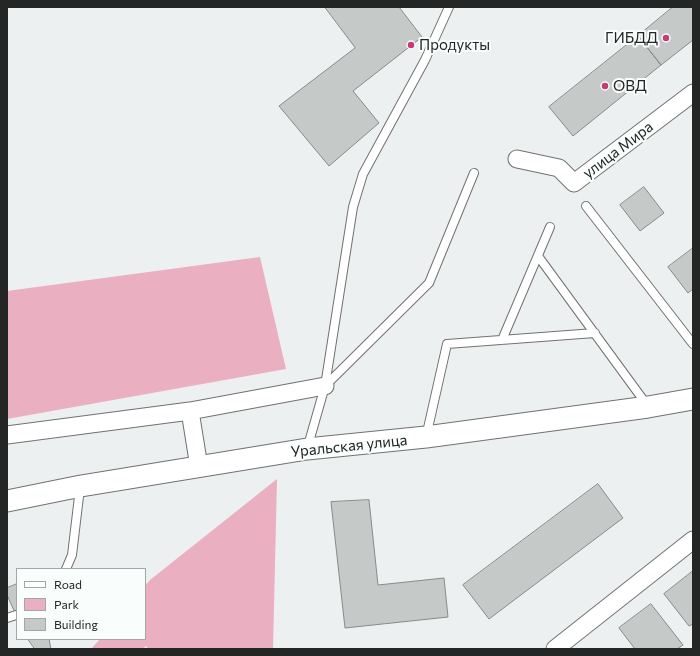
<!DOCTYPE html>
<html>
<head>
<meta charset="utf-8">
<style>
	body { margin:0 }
	#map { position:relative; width:700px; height:656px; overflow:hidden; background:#ecf0f0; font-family:Commissioner,sans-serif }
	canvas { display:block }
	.frame { position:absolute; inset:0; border:8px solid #242525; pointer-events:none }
	.legend { position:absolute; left:16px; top:568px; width:130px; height:72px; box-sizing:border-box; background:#f9fefd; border:1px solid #a4a7a7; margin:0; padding:5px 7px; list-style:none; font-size:12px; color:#242525 }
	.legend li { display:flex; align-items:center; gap:8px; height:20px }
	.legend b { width:20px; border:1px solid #a4a7a7 }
</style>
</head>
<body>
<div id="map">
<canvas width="700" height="656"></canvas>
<div class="frame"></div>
<ul class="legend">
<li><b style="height:5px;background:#fff"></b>Road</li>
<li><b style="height:11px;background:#eaafc1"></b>Park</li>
<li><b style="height:11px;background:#c5cac9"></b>Building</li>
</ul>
</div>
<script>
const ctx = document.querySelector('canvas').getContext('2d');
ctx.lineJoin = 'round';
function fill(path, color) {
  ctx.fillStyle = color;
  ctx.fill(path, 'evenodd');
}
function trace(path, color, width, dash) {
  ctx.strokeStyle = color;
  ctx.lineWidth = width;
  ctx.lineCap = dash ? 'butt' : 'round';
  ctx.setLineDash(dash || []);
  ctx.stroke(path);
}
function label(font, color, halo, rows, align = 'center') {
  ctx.font = font + ' Commissioner,sans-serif';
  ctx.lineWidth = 4;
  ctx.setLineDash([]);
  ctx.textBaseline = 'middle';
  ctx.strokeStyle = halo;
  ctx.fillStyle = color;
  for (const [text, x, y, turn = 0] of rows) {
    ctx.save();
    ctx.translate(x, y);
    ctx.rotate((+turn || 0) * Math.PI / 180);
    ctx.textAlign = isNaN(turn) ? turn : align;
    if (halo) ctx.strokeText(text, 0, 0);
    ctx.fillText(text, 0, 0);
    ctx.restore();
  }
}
const green = new Path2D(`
	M 260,257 L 286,369 L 7,419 L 7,291 Z
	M 277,479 L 273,649 L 148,649 L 146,646 L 143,649 L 91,649 L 100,639 L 145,639 L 145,586 L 150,580 Z`);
const building = new Path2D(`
	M 325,7 L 399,7 L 422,37 L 353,91 L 379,123 L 329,166 L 279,106 L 355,48 Z
	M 673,7 L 693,7 L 693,40 L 661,65 L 638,36 Z
	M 638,36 L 661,65 L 573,136 L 549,107 Z
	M 644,187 L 664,213 L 640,231 L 620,205 Z
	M 692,249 L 693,250 L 693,289 L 688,293 L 668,267 Z
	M 598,484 L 623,518 L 489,619 L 463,585 Z
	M 369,500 L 378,585 L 444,578 L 448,617 L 345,628 L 331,502 Z
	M 693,571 L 693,624 L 689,626 L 664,594 Z
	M 17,584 L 17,617 L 7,595 L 7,588 Z
	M 651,604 L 683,645 L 677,649 L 635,649 L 619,628 Z
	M 28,639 L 49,639 L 51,649 L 35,649 Z`);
const service = new Path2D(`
	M 586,206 L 693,344
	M 538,256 L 647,405
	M 502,340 L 550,227
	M 325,386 L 429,283 L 474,173
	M 426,437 L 447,344 L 595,333
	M 307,449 L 325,386 L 353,207 L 363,174 L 425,60 L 449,7
	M 66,569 L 72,555 L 80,488
	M 7,618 L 16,615`);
const minor = new Path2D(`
	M 517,159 L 559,168 L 574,183 L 693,93
	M 7,435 L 190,411
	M 199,467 L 190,411 L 325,386
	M 555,649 L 693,540`);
const tertiary = new Path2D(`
	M 7,501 L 81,486 L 307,449 L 426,437 L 648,407 L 693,399`);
const markers = [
	[666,38,4,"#c53c76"],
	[411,45,4,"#c53c76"],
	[605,86,4,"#c53c76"]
];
const poiNames = [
	["ГИБДД",658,38,"right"],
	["Продукты",419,45],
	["ОВД",613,86]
];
const streetNames = [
	["улица Мира",618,150,-37],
	["Уральская улица",349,446,-6]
];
fill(green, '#eaafc1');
fill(building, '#c5cac9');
trace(building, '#868a89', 1);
trace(service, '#6f7271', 10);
trace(minor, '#6f7271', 19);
trace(tertiary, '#6f7271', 23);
trace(service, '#fff', 8);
trace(minor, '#fff', 17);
trace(tertiary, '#fff', 21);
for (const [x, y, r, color] of markers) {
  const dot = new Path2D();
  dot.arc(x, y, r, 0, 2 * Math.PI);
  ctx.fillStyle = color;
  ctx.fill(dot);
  trace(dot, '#f9fefd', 1.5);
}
label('15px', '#242525', '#f9fefd', poiNames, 'left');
label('15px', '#242525', '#f9fefd', streetNames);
</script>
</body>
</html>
